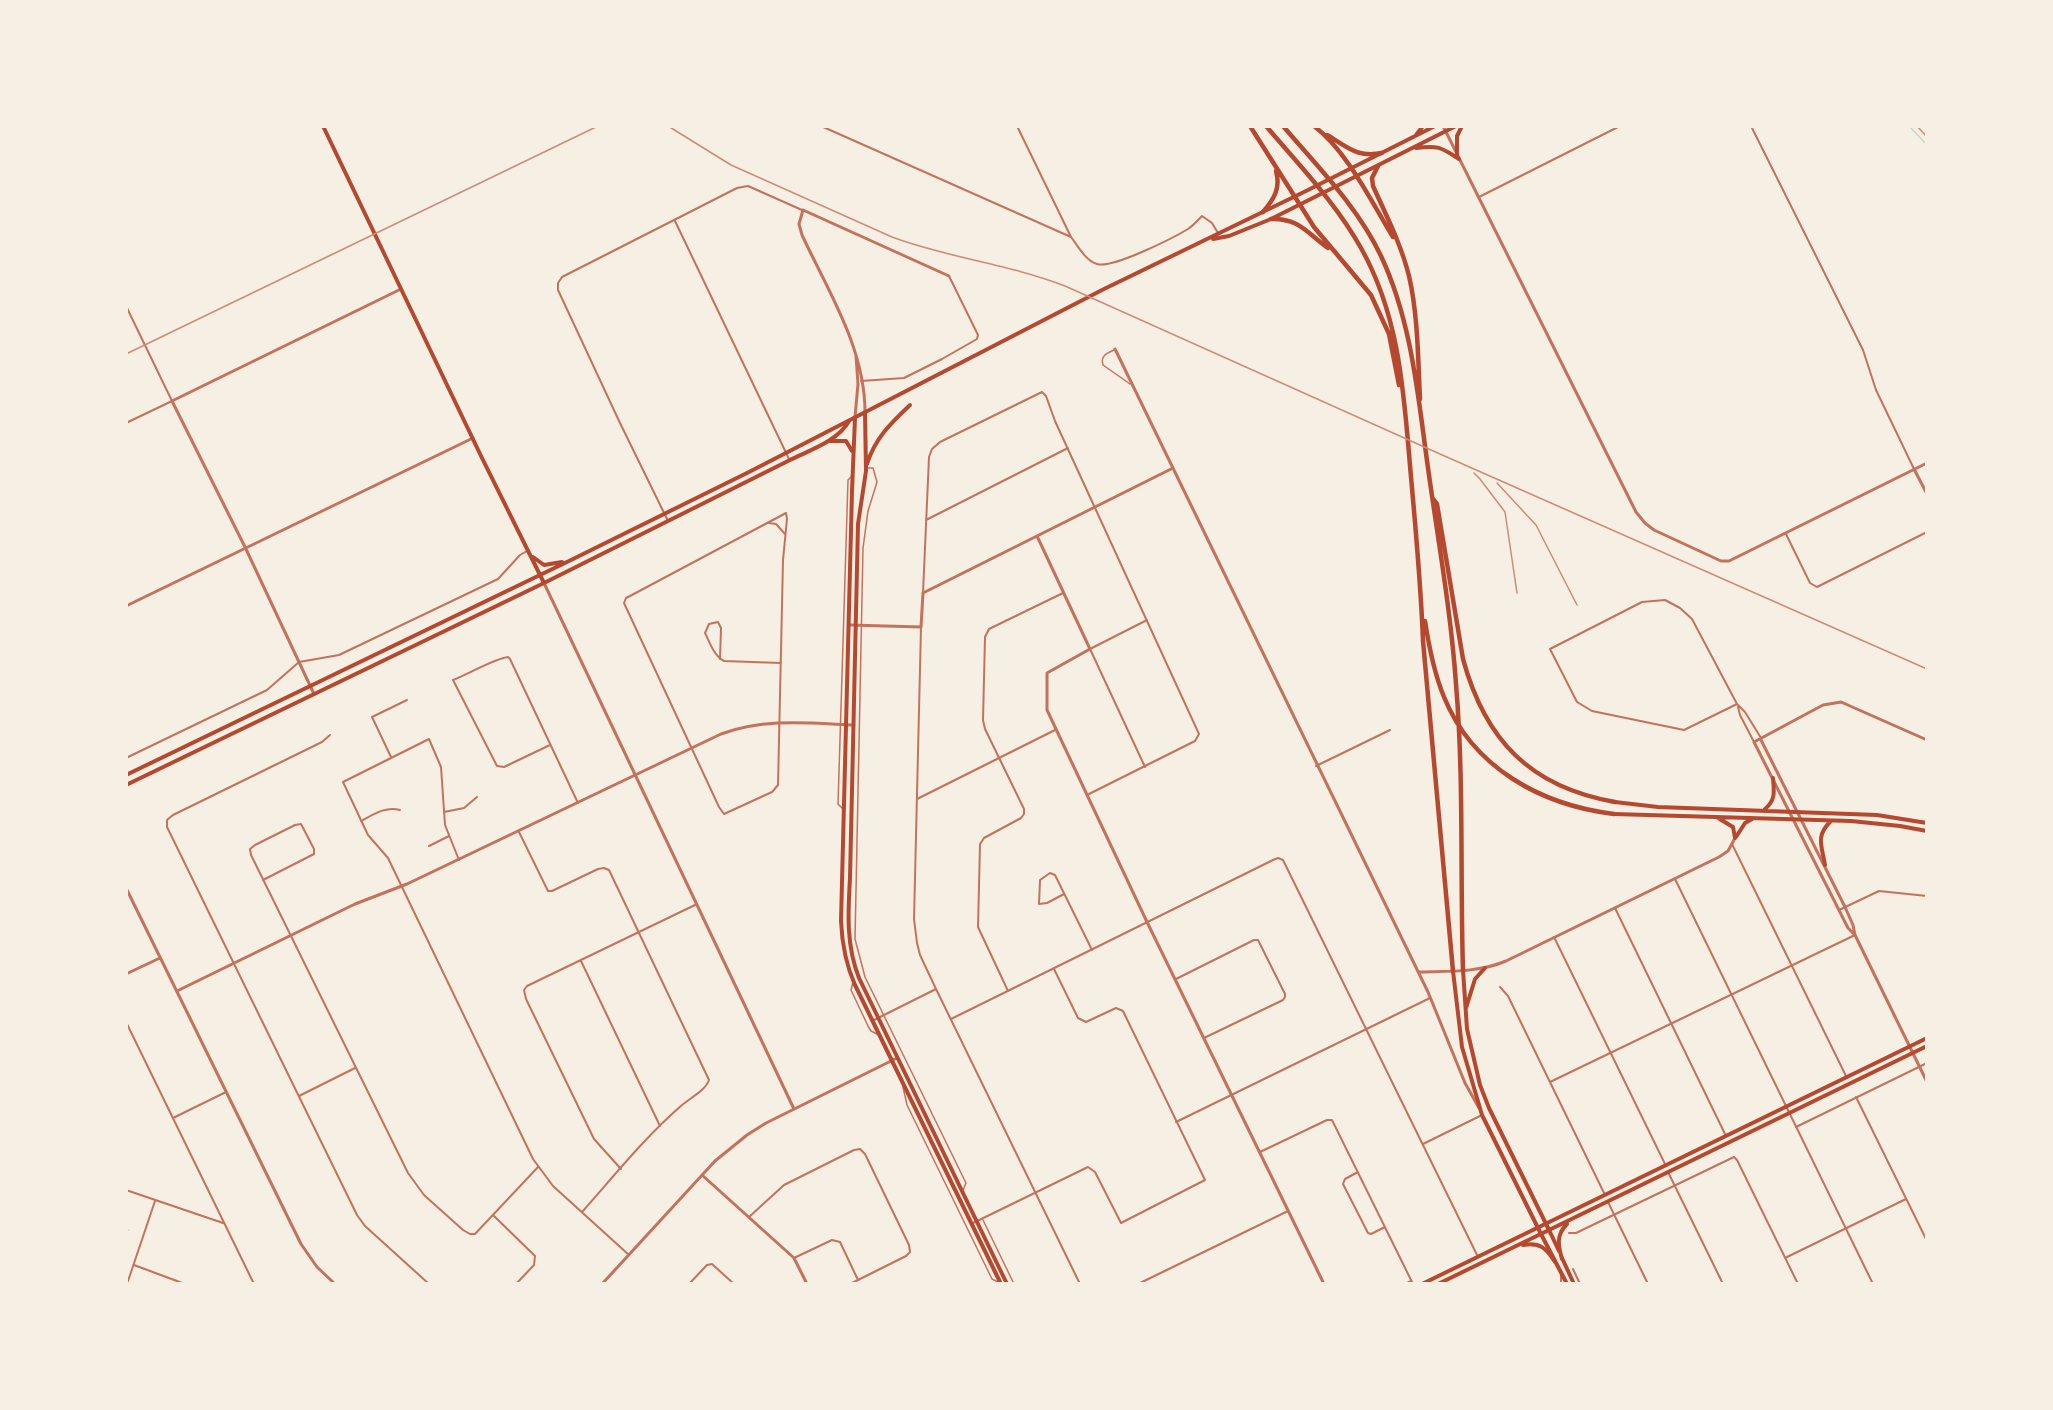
<!DOCTYPE html>
<html>
<head>
<meta charset="utf-8">
<style>
	body { margin:0 }
	#map { position:relative; width:2053px; height:1410px; overflow:hidden; background:#f6efe4; font-family:Karla,sans-serif }
	canvas { display:block }
	.frame { position:absolute; inset:0; border:128px solid #f6efe4; pointer-events:none }
</style>
</head>
<body>
<div id="map">
<canvas width="2053" height="1410"></canvas>
<div class="frame"></div>
</div>
<script>
const ctx = document.querySelector('canvas').getContext('2d');
ctx.lineJoin = 'round';
function trace(path, color, width, dash) {
  ctx.strokeStyle = color;
  ctx.lineWidth = width;
  ctx.lineCap = dash ? 'butt' : 'round';
  ctx.setLineDash(dash || []);
  ctx.stroke(path);
}
const stream = new Path2D(`
	M 1909,126 L 1927,145
	M 126,1231 L 129,1230`);
const service = new Path2D(`
	M 1114,350 C 1107,353 1100,356 1103,365 L 1130,384
	M 867,468 L 873,468 L 877,482 L 868,511 L 863,548 L 855,939 L 865,977 L 966,1183 L 963,1190
	M 843,809 L 838,804 L 848,480 L 852,476
	M 853,982 L 851,990 L 868,1026 L 871,1031 L 877,1034
	M 903,1087 L 907,1105 L 992,1279 L 1000,1283
	M 983,1220 L 1014,1284`);
const minor = new Path2D(`
	M 821,126 L 1071,237 C 1077,245 1086,261 1097,264 C 1112,269 1173,238 1188,229 C 1194,225 1198,220 1202,216 L 1212,223 L 1218,233
	M 1017,126 L 1071,237
	M 1751,126 L 1863,350 L 1876,390 L 1914,469
	M 1479,197 L 1620,126
	M 675,221 L 789,459
	M 126,306 L 172,401 L 126,423
	M 861,381 L 904,378 L 942,359 L 977,339 L 978,335 L 949,276
	M 786,513 L 787,519 L 783,560 L 778,785 L 772,792 L 724,814 L 719,807 L 624,603 L 626,598 L 630,596 Z
	M 926,520 L 1068,448
	M 668,521 L 620,423 L 558,290 L 558,283 L 562,277 L 737,188 L 748,186 L 802,210
	M 769,523 L 776,524 L 785,534
	M 1786,534 L 1810,583 L 1817,587 L 1927,532
	M 923,593 L 929,457 L 932,449 L 940,442 L 1042,392 L 1046,396 L 1055,421 L 1199,734 L 1195,741 L 1087,795
	M 921,627 L 914,919 L 917,943 L 920,955 L 936,989 L 1080,1284
	M 720,659 L 721,628 L 718,622 L 709,624 L 705,633 C 710,643 714,656 724,661 L 781,663
	M 1737,704 L 1684,730 L 1592,711 L 1577,702 L 1550,649 L 1642,602 L 1665,600 L 1680,608 L 1692,619 L 1737,704 L 1745,712 L 1761,738
	M 1738,707 L 1740,715 L 1754,742
	M 330,735 L 322,742 L 173,815 L 167,820 L 167,827 L 357,1215 L 365,1226 L 429,1284
	M 550,745 L 504,767 L 497,766 L 453,680 C 466,675 496,658 508,657 L 510,659 L 578,803
	M 391,757 L 372,717 L 407,700
	M 126,758 L 267,690 L 299,662 L 339,655 L 498,579 L 520,555 L 527,551
	M 1316,766 L 1390,730
	M 1145,767 L 1090,649 L 1147,620
	M 917,799 L 1055,730
	M 444,812 L 464,808 L 477,797
	M 361,821 C 374,814 386,806 400,810
	M 519,832 L 548,891 L 552,891 L 598,869 L 604,868 L 609,870 L 709,1080 C 705,1091 690,1098 682,1105 C 645,1137 614,1176 582,1212
	M 1732,844 L 1846,1076
	M 429,846 L 449,836
	M 459,860 L 445,825 L 441,767 L 429,739 L 343,782 L 368,835 L 388,858 L 533,1159 L 553,1186 L 629,1255
	M 1675,879 L 1873,1284
	M 263,880 L 314,854 L 314,849 L 301,824 L 295,825 L 255,845 L 250,849 L 251,855 L 408,1173 L 424,1195 L 463,1230 L 470,1234 L 475,1234 L 538,1167
	M 1064,894 L 1047,903 L 1039,904 L 1040,880 L 1050,873 L 1055,875 L 1092,950
	M 1615,908 L 1726,1136
	M 1839,910 L 1879,891 L 1927,896
	M 1554,937 L 1665,1164
	M 581,961 L 660,1126
	M 1176,979 L 1254,940 L 1258,940 L 1285,994 L 1285,997 L 1283,1000 L 1204,1038
	M 1500,987 L 1508,996 L 1605,1195
	M 1008,991 L 978,927 L 980,844 L 984,838 L 1021,818 L 1024,814 L 1024,809 L 985,729 L 983,720 L 985,637 L 989,629 L 1063,593
	M 951,1019 L 1273,860 L 1278,858 L 1283,860 L 1478,1257
	M 872,1021 L 936,989
	M 126,1022 L 254,1284
	M 1550,1082 L 1855,935
	M 299,1096 L 355,1068
	M 1856,1097 L 1927,1241
	M 173,1118 L 226,1092
	M 1176,1122 L 1430,998
	M 1796,1127 L 1927,1063
	M 1423,1144 L 1482,1115
	M 1260,1152 L 1327,1120 L 1332,1120 L 1413,1284
	M 621,1169 L 594,1139 L 526,999 L 524,990 L 527,986 L 697,904
	M 1358,1172 L 1345,1179 L 1343,1184 L 1368,1233 L 1371,1234 L 1385,1227
	M 1668,1172 L 1723,1284
	M 126,1190 L 223,1223
	M 1608,1202 L 1648,1284
	M 494,1216 L 535,1256 L 534,1265 L 516,1284
	M 749,1217 L 784,1185 L 854,1150 L 860,1149 L 865,1154 L 909,1245 L 910,1252 L 906,1256 L 850,1284
	M 971,1224 L 1088,1167 L 1095,1172 L 1121,1223 L 1205,1180 L 1123,1011 L 1116,1008 L 1086,1022 L 1078,1018 L 1054,969
	M 1569,1233 L 1576,1233 L 1734,1157 L 1737,1160 L 1798,1284
	M 794,1258 L 832,1240 L 840,1242 L 858,1280
	M 1785,1258 L 1906,1199
	M 134,1265 L 185,1284
	M 1573,1269 L 1580,1284
	M 127,1284 L 155,1201
	M 689,1284 L 707,1265 L 712,1264 L 734,1284
	M 1138,1284 L 1288,1211
	M 1405,1284 L 1411,1281
	M 1561,1284 L 1561,1273`);
const tertiary = new Path2D(`
	M 1443,126 L 1636,512 L 1645,523 L 1654,530 L 1721,561 L 1729,561 L 1927,463
	M 1115,349 L 1428,992 L 1465,1083 L 1479,1108
	M 865,412 C 865,348 828,291 802,235 L 799,224 L 803,210 L 949,276
	M 855,417 L 858,384 L 856,356
	M 1914,469 L 1927,494
	M 1037,536 L 1090,649 L 1047,673 L 1047,710 L 1147,922 L 1324,1284
	M 544,583 L 794,1109
	M 126,606 L 473,438
	M 850,625 L 921,627 L 923,593 L 1173,468
	M 314,694 L 245,547 L 172,401 L 401,289
	M 1761,740 L 1845,907 L 1853,925 L 1855,935 L 1927,1082
	M 126,888 L 301,1244 L 317,1267 L 335,1284
	M 1855,935 L 1848,928 L 1754,742 L 1823,705 L 1841,702 L 1927,740
	M 1418,972 C 1447,971 1478,973 1506,961 L 1719,857 L 1728,851 L 1735,838
	M 126,974 L 160,958
	M 177,991 L 355,904 L 407,884 L 721,734 C 764,718 808,723 854,725
	M 702,1175 L 794,1258 L 807,1284
	M 602,1284 L 715,1161 L 747,1135 L 766,1123 L 897,1058`);
const secondary = new Path2D(`
	M 323,126 L 482,458 L 544,583
	M 1416,135 L 1423,126
	M 1416,148 C 1437,145 1441,147 1459,159
	M 1457,156 L 1457,136 L 1462,126
	M 1213,239 L 1229,236 L 1271,219 L 1456,126
	M 865,412 L 866,471 L 858,524 L 850,878 C 848,913 846,945 859,978 L 1007,1284
	M 855,418 L 852,491 L 841,921 C 842,943 846,965 855,985 L 1001,1284
	M 830,441 L 846,441 L 852,451
	M 867,464 C 875,438 891,423 910,405
	M 533,557 L 544,565 L 562,562
	M 126,775 L 569,561 L 749,472 L 1104,289 L 1306,191 L 1435,126
	M 126,785 L 544,583 L 790,460 C 810,450 838,441 849,421
	M 1549,1230 L 1559,1251
	M 1541,1234 L 1567,1284
	M 1562,1258 L 1574,1284`);
const primary = new Path2D(`
	M 1615,802 L 1658,807 L 1877,815 L 1927,823
	M 1765,809 C 1776,800 1774,791 1773,778
	M 1614,814 L 1851,821 L 1900,826 L 1927,831
	M 1718,818 L 1733,827 L 1735,838
	M 1736,837 L 1745,823 L 1752,819
	M 1825,865 C 1822,846 1815,836 1831,821
	M 1463,970 L 1467,1029 L 1480,1085 L 1489,1108 L 1549,1230
	M 1453,971 L 1462,1047 L 1482,1115 L 1541,1234
	M 1466,1008 L 1475,979 L 1485,968
	M 1523,1245 C 1540,1242 1546,1248 1555,1262
	M 1562,1259 C 1558,1245 1556,1235 1567,1224
	M 1422,1284 L 1927,1038
	M 1438,1284 L 1927,1046`);
const motorway = new Path2D(`
	M 1250,126 L 1314,227 L 1371,295 L 1389,334 L 1399,385
	M 1266,126 C 1299,165 1336,203 1361,248 C 1401,319 1404,398 1411,477 C 1416,532 1421,586 1423,641 L 1453,971
	M 1283,126 C 1318,167 1358,207 1381,256 C 1412,322 1418,397 1428,468 C 1438,540 1451,612 1456,684 C 1464,780 1460,875 1463,970
	M 1314,126 C 1347,151 1371,201 1393,237
	M 1327,135 C 1348,147 1357,158 1382,153
	M 1378,166 L 1372,178 L 1373,186 C 1386,215 1401,244 1409,276 C 1418,315 1418,359 1420,399
	M 1263,212 C 1274,199 1281,188 1276,171
	M 1271,219 C 1299,218 1307,233 1328,248
	M 1433,499 L 1437,504 L 1463,659 C 1485,740 1530,787 1615,802
	M 1425,621 C 1429,647 1434,673 1444,697 C 1473,768 1541,805 1614,814`);
const rail = new Path2D(`
	M 668,126 L 731,165 L 892,237 C 948,258 1009,264 1065,286 L 1440,454 L 1927,669
	M 1917,126 L 1927,137
	M 126,354 L 598,126
	M 1474,473 L 1480,479 L 1505,512 L 1517,593
	M 1497,483 L 1536,525 L 1577,605`);
trace(stream, '#c9d6d2', 1.5);
trace(service, '#c5725c', 1.5);
trace(minor, '#c5725c', 2);
trace(tertiary, '#c5725c', 3);
trace(secondary, '#b5482f', 4);
trace(primary, '#b5482f', 4);
trace(motorway, '#b5482f', 4.5);
trace(rail, '#cf8b77', 1.5);
</script>
</body>
</html>
